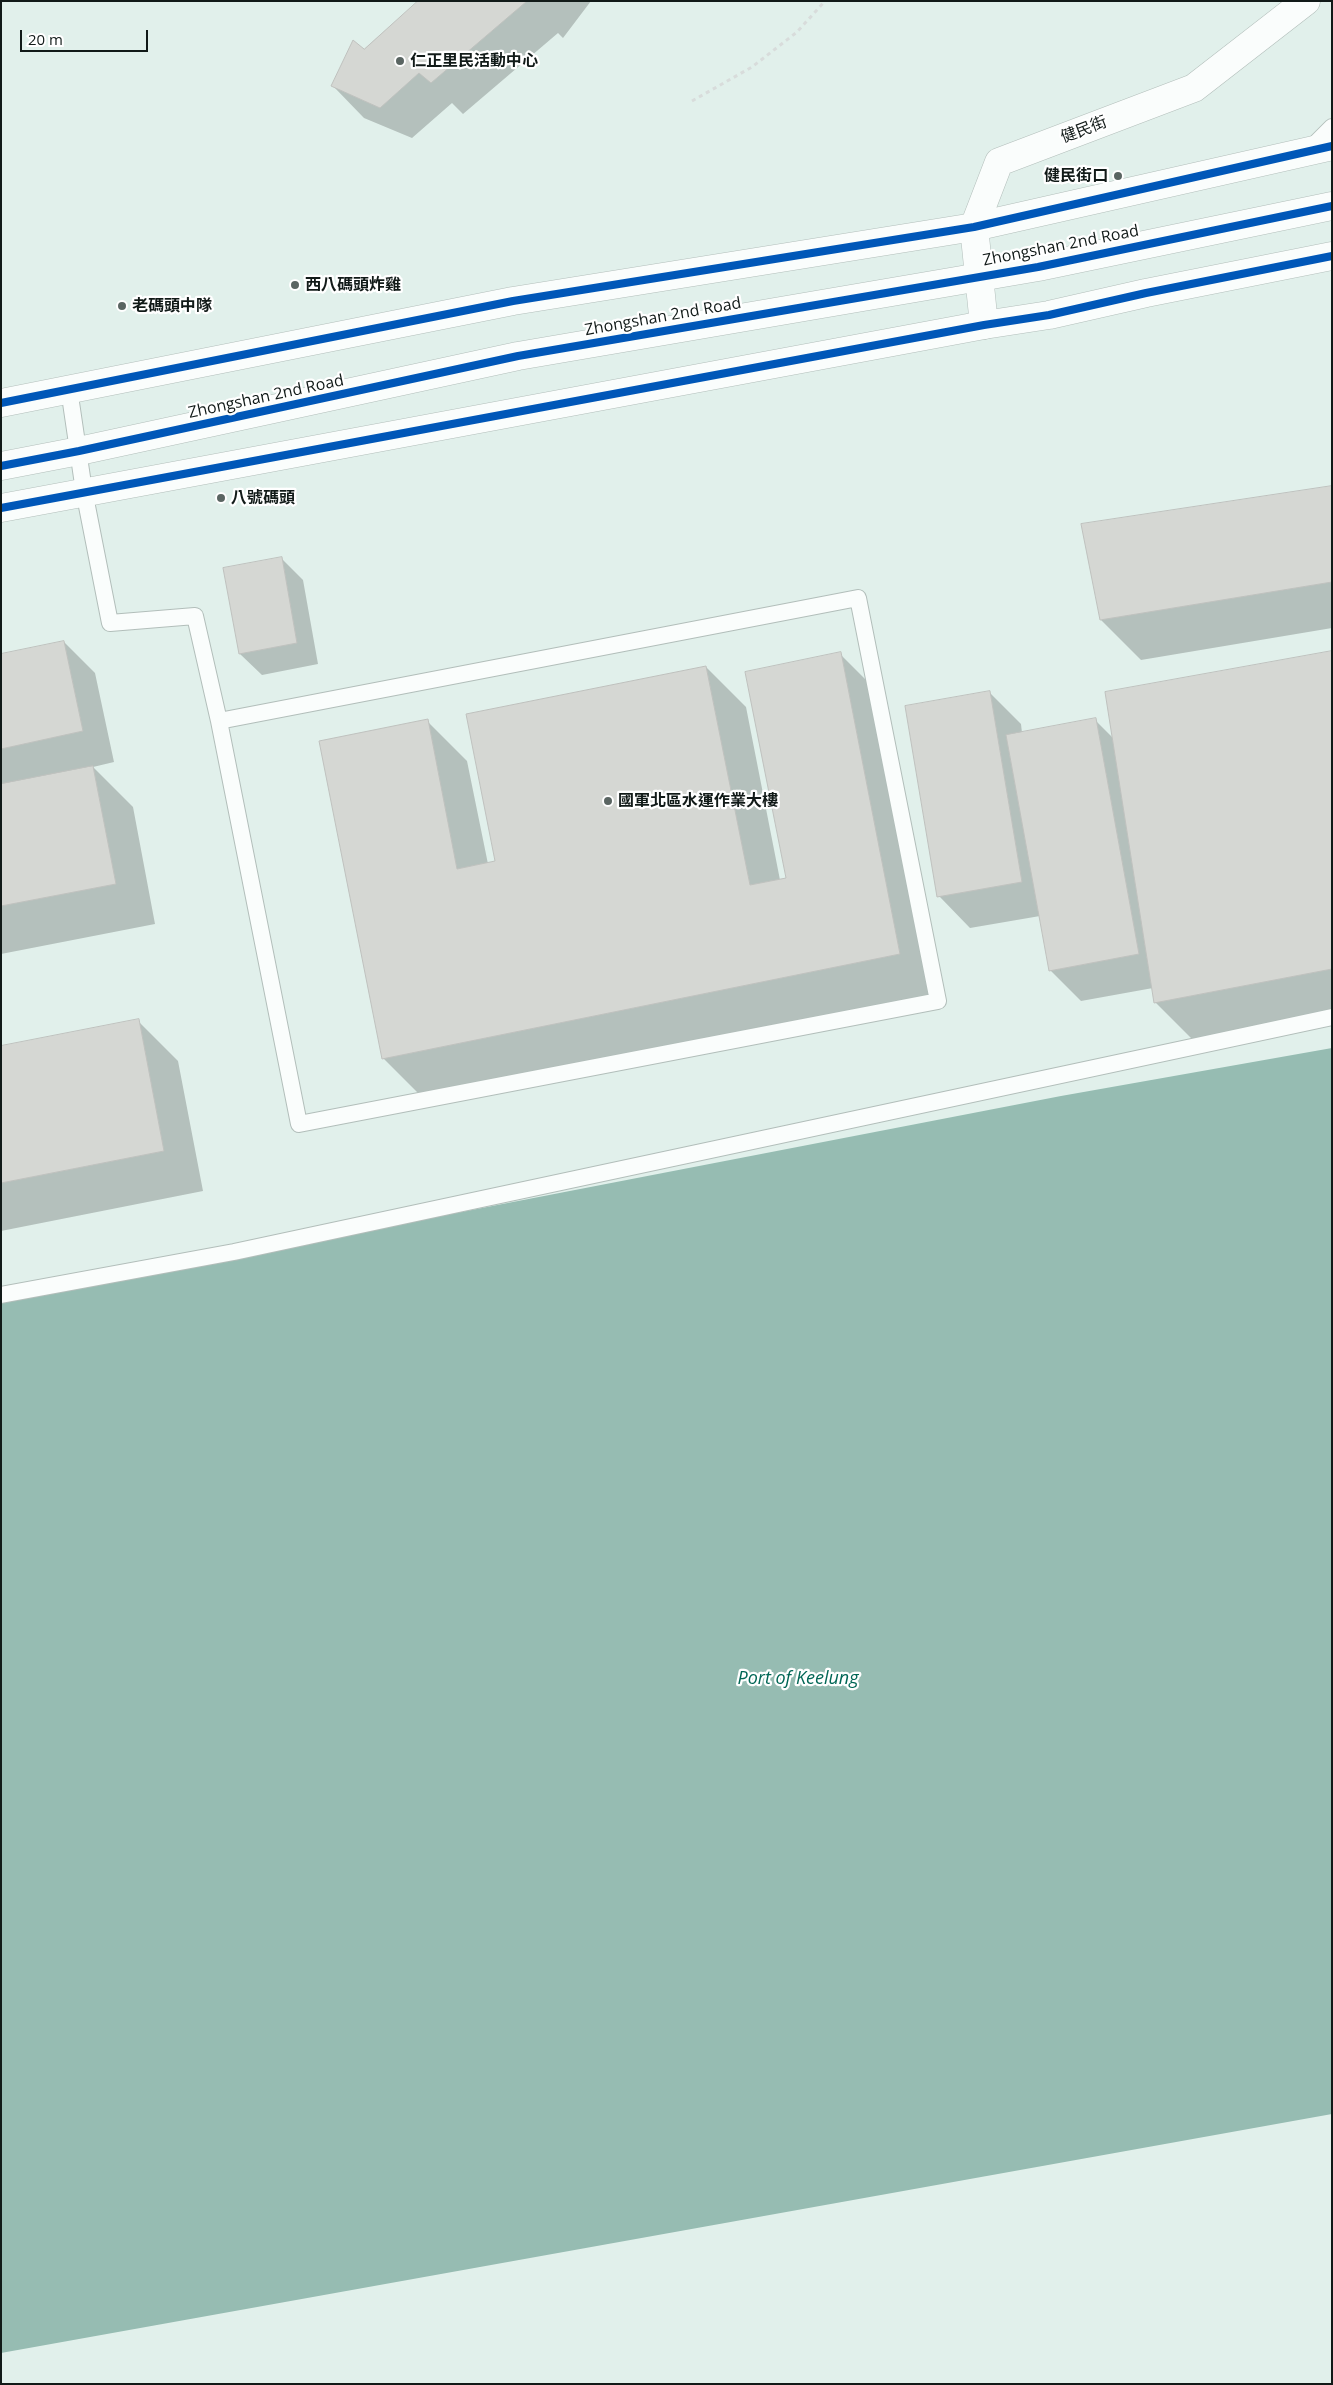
<!DOCTYPE html>
<html>
<head>
<meta charset="utf-8">
<style>
	body { margin:0 }
	#map { position:relative; width:1333px; height:2385px; overflow:hidden; background:#e1f0eb; font-family:"Open Sans",sans-serif }
	canvas { display:block }
	.frame { position:absolute; inset:0; border:2px solid #111a18; pointer-events:none }
	.scale { position:absolute; left:20px; top:30px; width:128px; height:22px; box-sizing:border-box; border:2px solid #111a18; border-top:0; padding-left:6px; font-size:15px; line-height:18px; white-space:nowrap; color:#111a18; -webkit-text-stroke:4px #fff; paint-order:stroke }
</style>
</head>
<body>
<div id="map">
<canvas width="1333" height="2385"></canvas>
<div class="frame"></div>
<div class="scale">20 m</div>
</div>
<script>
const ctx = document.querySelector('canvas').getContext('2d');
ctx.lineJoin = 'round';
function fill(path, color) {
  ctx.fillStyle = color;
  ctx.fill(path, 'evenodd');
}
function trace(path, color, width, dash) {
  ctx.strokeStyle = color;
  ctx.lineWidth = width;
  ctx.lineCap = dash ? 'butt' : 'round';
  ctx.setLineDash(dash || []);
  ctx.stroke(path);
}
function label(font, color, halo, rows, align = 'center') {
  ctx.font = font + ' "Open Sans","Noto Sans TC",sans-serif';
  ctx.lineWidth = 4.5;
  ctx.setLineDash([]);
  ctx.textBaseline = 'middle';
  ctx.strokeStyle = halo;
  ctx.fillStyle = color;
  for (const [text, x, y, turn = 0] of rows) {
    ctx.save();
    ctx.translate(x, y);
    ctx.rotate((+turn || 0) * Math.PI / 180);
    ctx.textAlign = isNaN(turn) ? turn : align;
    if (halo) ctx.strokeText(text, 0, 0);
    ctx.fillText(text, 0, 0);
    ctx.restore();
  }
}
const water = new Path2D(`
	M 1332,1048 L 1332,2114 L 1,2353 L 1,1301 L 1061,1096 Z`);
const shadow = new Path2D(`
	M 420,1 L 591,1 L 563,38 L 558,33 L 463,114 L 452,103 L 412,138 L 364,118 L 333,86 L 364,50 Z
	M 1332,487 L 1332,628 L 1141,660 L 1101,620 Z
	M 281,558 L 303,580 L 318,664 L 262,675 L 240,654 Z
	M 64,642 L 95,673 L 114,762 L 93,767 L 133,807 L 155,924 L 1,954 L 1,655 Z
	M 1332,652 L 1332,1016 L 1195,1042 L 1155,1002 L 1153,988 L 1081,1001 L 1050,970 L 1040,916 L 970,928 L 939,896 L 990,693 L 1021,724 L 1022,733 L 1095,720 L 1113,738 Z
	M 840,654 L 880,694 L 940,994 L 423,1098 L 383,1058 L 427,721 L 467,761 L 488,864 L 496,862 L 706,667 L 746,707 L 780,880 L 787,879 Z
	M 138,1021 L 178,1061 L 203,1191 L 1,1231 L 1,1048 Z`);
const building = new Path2D(`
	M 418,1 L 527,1 L 431,83 L 419,73 L 380,108 L 331,86 L 353,40 L 364,49 Z
	M 1332,486 L 1332,582 L 1100,620 L 1081,524 Z
	M 282,557 L 297,643 L 239,654 L 223,568 Z
	M 64,641 L 83,731 L 1,749 L 1,654 Z
	M 1332,651 L 1332,969 L 1154,1003 L 1105,692 Z
	M 841,652 L 900,954 L 382,1059 L 319,741 L 428,719 L 457,869 L 495,861 L 466,714 L 706,666 L 750,885 L 786,878 L 745,672 Z
	M 990,691 L 1022,882 L 937,897 L 905,706 Z
	M 1096,718 L 1139,954 L 1049,971 L 1006,735 Z
	M 93,766 L 116,884 L 1,906 L 1,784 Z
	M 139,1019 L 164,1151 L 1,1183 L 1,1046 Z`);
const path = new Path2D(`
	M 692,101 L 752,67 L 797,32 L 825,1`);
const service = new Path2D(`
	M 1311,148 L 1332,127
	M 69,389 L 84,491 L 110,623 L 195,616 L 219,721 L 299,1124 L 938,1001 L 858,598 L 219,721
	M 1,1295 L 234,1252 L 1332,1017`);
const minor = new Path2D(`
	M 984,325 L 974,227 L 999,162 L 1194,88 L 1306,1`);
const tertiary = new Path2D(`
	M 1,403 L 513,301 L 974,227 L 1332,146
	M 1,466 L 79,451 L 518,356 L 1038,267 L 1332,206
	M 1,508 L 984,325 L 1049,315 L 1146,293 L 1332,256`);
const cycleway = new Path2D(`
	M 1,403 L 513,301 L 974,227 L 1332,146
	M 1,466 L 79,451 L 518,356 L 1038,267 L 1332,206
	M 1,508 L 984,325 L 1049,315 L 1146,293 L 1332,256`);
const markers = [
	[400,61,5,"#5a6562"],
	[1118,176,5,"#5a6562"],
	[295,285,5,"#5a6562"],
	[122,306,5,"#5a6562"],
	[221,498,5,"#5a6562"],
	[608,801,5,"#5a6562"]
];
const poiNames = [
	["仁正里民活動中心",410,61],
	["健民街口",1108,176,"right"],
	["西八碼頭炸雞",305,285],
	["老碼頭中隊",132,306],
	["八號碼頭",231,498],
	["國軍北區水運作業大樓",618,801]
];
const streetNames = [
	["健民街",1084,130,-21],
	["Zhongshan 2nd Road",1061,246,-11],
	["Zhongshan 2nd Road",663,317,-10],
	["Zhongshan 2nd Road",266,397,-12]
];
const waterNames = [
	["Port of Keelung",798,1679]
];
fill(water, '#96bcb2');
fill(shadow, '#0003');
fill(building, '#d5d7d3');
trace(building, '#bfc1be', 1);
trace(service, '#b2beba', 18);
trace(minor, '#b2beba', 29);
trace(tertiary, '#b2beba', 29);
trace(path, '#d8dcdb', 3, [4, 4]);
trace(service, '#fafdfc', 16);
trace(minor, '#fafdfc', 28);
trace(tertiary, '#fafdfc', 28);
trace(cycleway, '#0057b8', 8);
for (const [x, y, r, color] of markers) {
  const dot = new Path2D();
  dot.arc(x, y, r, 0, 2 * Math.PI);
  ctx.fillStyle = color;
  ctx.fill(dot);
  trace(dot, '#fff', 2);
}
label('bold 16px', '#111a18', '#fff', poiNames, 'left');
label('16px', '#111a18', '#fff', streetNames);
label('italic 18px', '#065', '#fff', waterNames);
</script>
</body>
</html>
